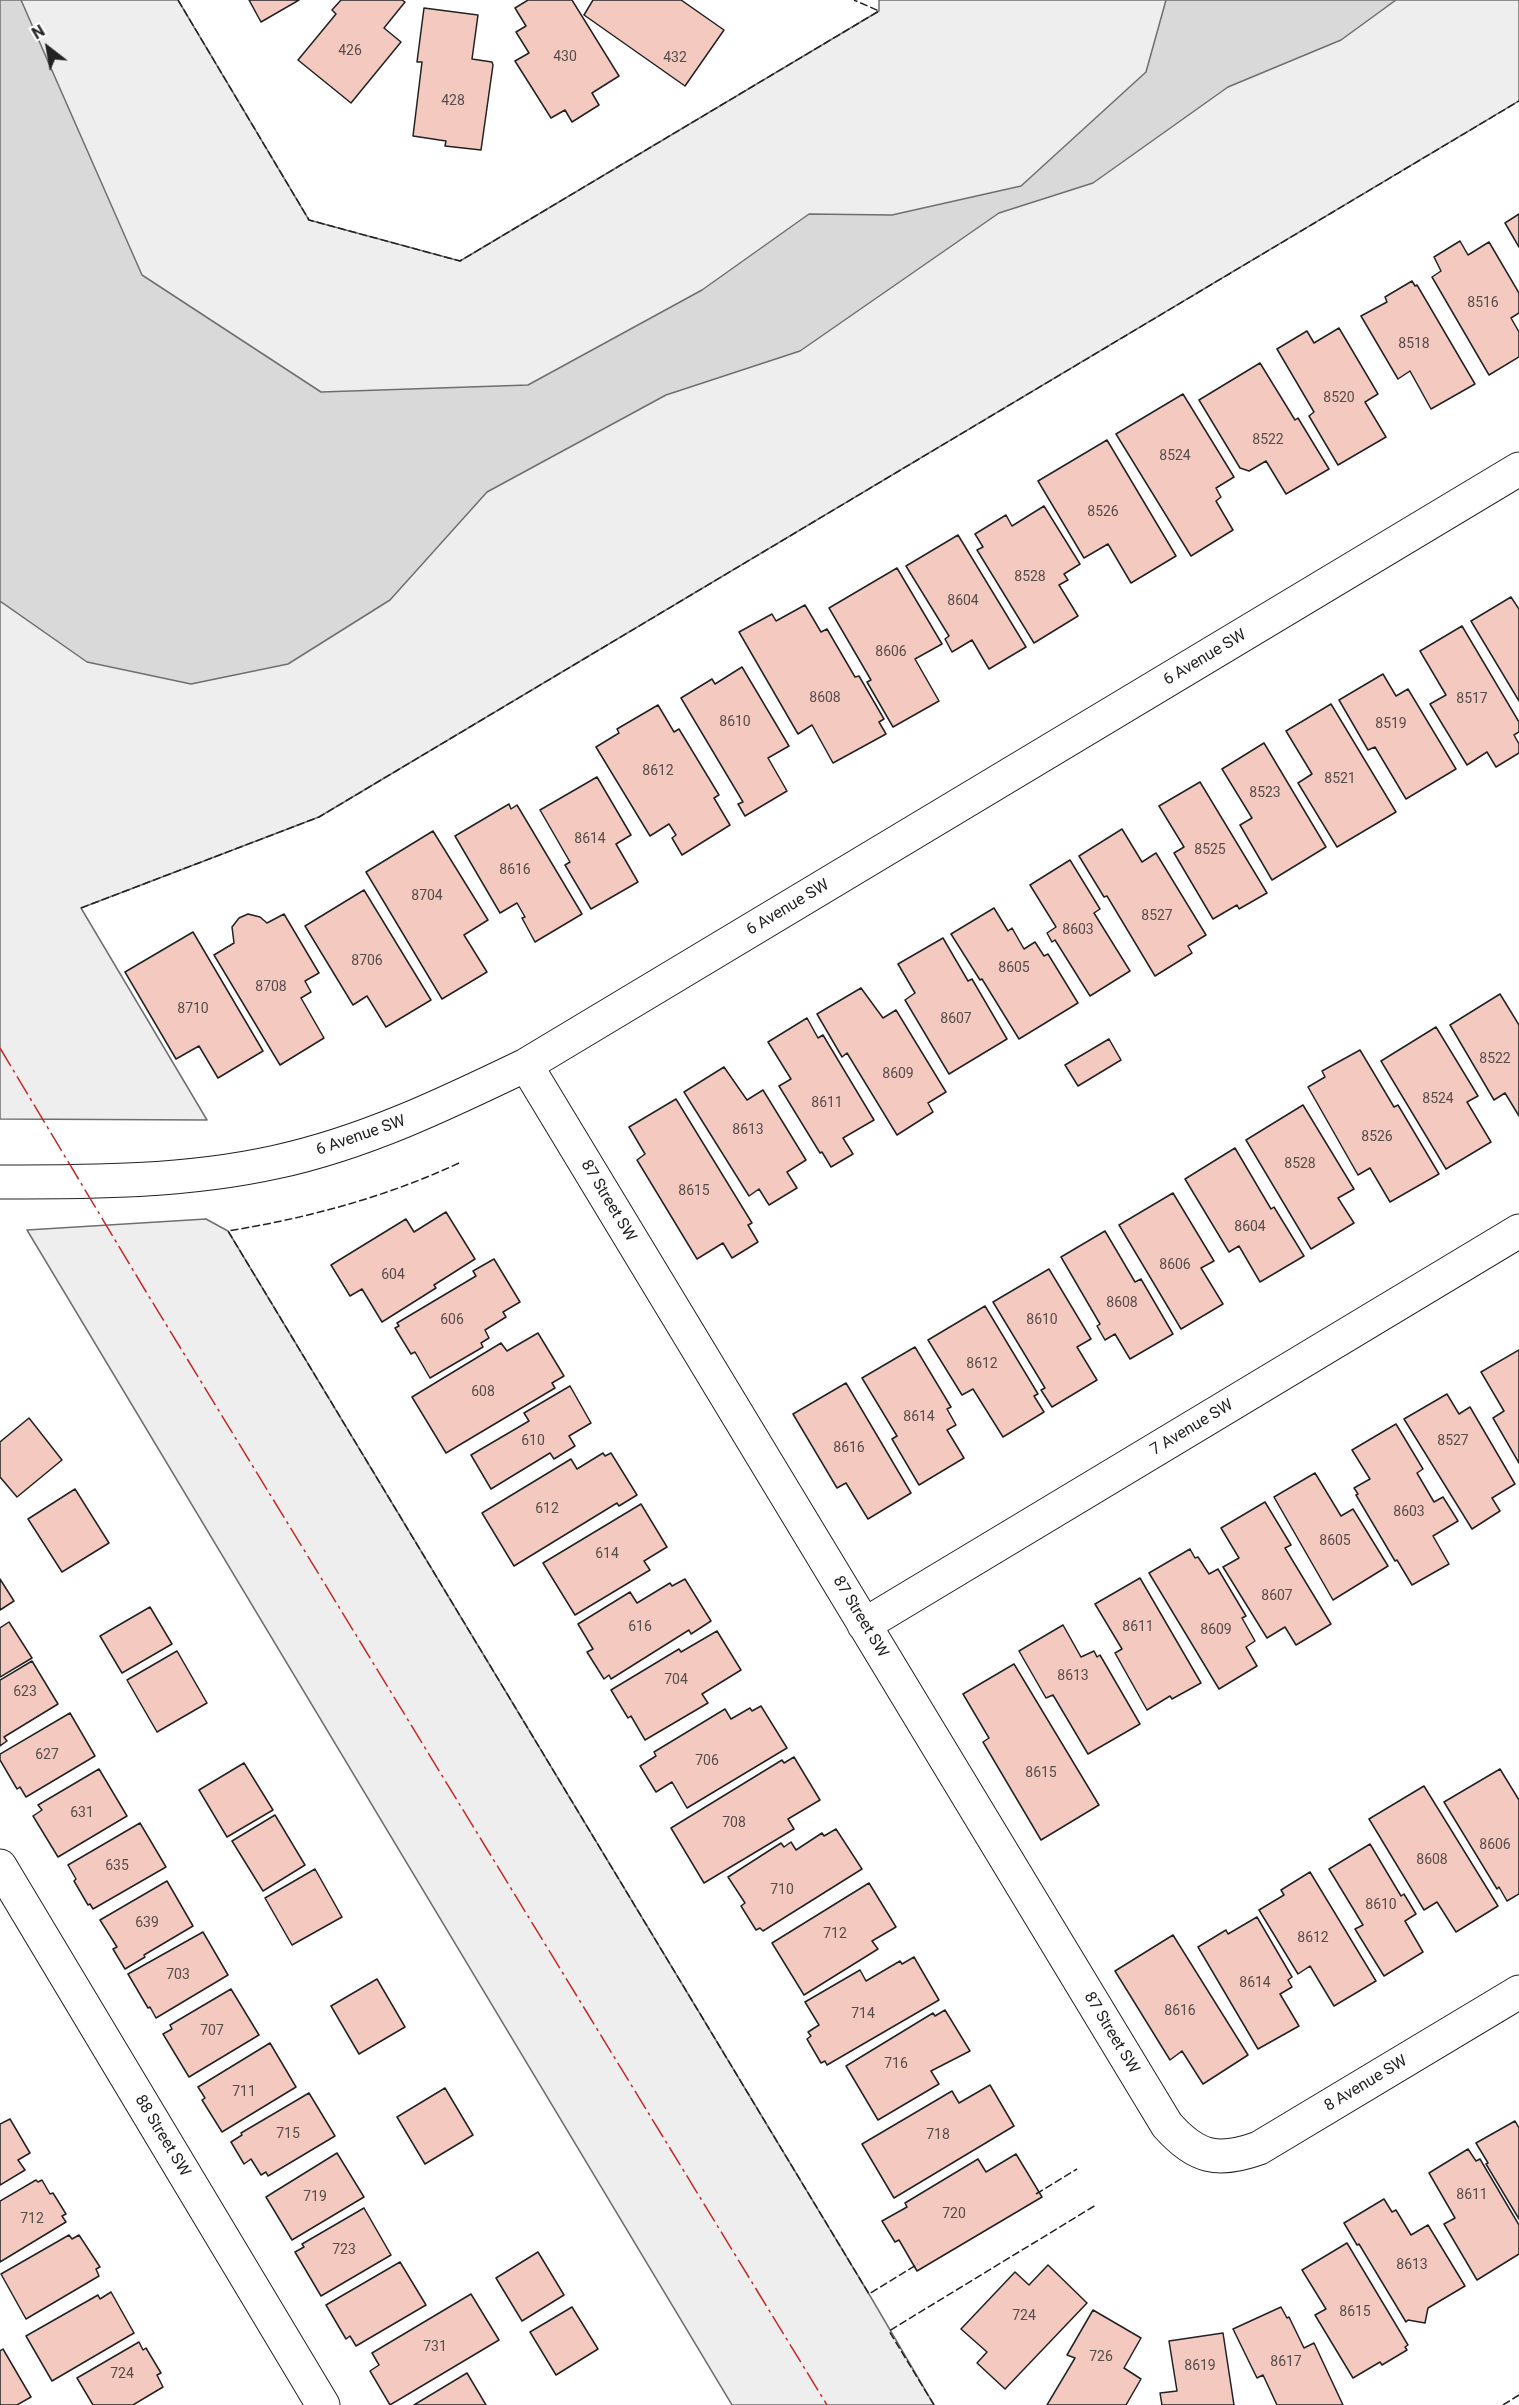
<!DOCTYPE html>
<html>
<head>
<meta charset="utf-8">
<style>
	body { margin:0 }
	#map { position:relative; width:1519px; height:2405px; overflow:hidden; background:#fff; font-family:Roboto,sans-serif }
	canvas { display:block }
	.north { position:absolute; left:18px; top:18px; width:60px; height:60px; -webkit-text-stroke:4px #fff; paint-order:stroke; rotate:329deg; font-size:16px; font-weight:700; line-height:24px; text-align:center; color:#222 }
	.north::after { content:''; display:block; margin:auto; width:21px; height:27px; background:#222; clip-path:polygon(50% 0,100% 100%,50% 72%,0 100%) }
</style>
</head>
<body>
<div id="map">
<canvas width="1519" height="2405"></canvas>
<div class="north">N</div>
</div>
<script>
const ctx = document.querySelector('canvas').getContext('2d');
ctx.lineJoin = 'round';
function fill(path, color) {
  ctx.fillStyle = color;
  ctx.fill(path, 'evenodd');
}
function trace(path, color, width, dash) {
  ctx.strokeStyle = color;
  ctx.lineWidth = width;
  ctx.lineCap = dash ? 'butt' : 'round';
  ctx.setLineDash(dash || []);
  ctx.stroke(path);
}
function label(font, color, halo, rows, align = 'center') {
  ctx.font = font + ' Roboto,sans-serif';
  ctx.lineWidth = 4.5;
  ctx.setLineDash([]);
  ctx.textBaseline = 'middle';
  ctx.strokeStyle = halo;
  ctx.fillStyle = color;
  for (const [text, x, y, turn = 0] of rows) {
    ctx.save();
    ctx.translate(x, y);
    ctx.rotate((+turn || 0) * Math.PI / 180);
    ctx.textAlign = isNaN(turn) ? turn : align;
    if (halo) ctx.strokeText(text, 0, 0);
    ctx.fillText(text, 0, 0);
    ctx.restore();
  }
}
const green = new Path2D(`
	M 0,0 L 178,0 L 309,220 L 460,261 L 879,11 L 879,0 L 1519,0 L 1519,101 L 319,817 L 81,908 L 207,1120 L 0,1119 Z
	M 206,1219 L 228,1231 L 869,2294 L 934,2405 L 732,2405 L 27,1230 Z`);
const water = new Path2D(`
	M 0,0 L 21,0 L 142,275 L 321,392 L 528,385 L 702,290 L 809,214 L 892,215 L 1021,186 L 1146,72 L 1166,0 L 1396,0 L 1341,40 L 1228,87 L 1093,183 L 999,213 L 800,351 L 666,395 L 487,492 L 390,600 L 288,664 L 191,684 L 87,662 L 0,601 Z`);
const building = new Path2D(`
	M 249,0 L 299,0 L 261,22 Z
	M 341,0 L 402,0 L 405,2 L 384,28 L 401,42 L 351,103 L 298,60 L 336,14 L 332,10 Z
	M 528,0 L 572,0 L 619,76 L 592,93 L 599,105 L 572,122 L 565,110 L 551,118 L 515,61 L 529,53 L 516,32 L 526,26 L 515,8 Z
	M 593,0 L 681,0 L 724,30 L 685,86 L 584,15 Z
	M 424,8 L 478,15 L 472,59 L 492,62 L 493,65 L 481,150 L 445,146 L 446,141 L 413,136 L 422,62 L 417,62 Z
	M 1519,214 L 1519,247 L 1505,223 Z
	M 1460,241 L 1468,255 L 1489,242 L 1519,293 L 1519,313 L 1511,318 L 1519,332 L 1519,357 L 1489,375 L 1432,277 L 1441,271 L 1434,257 Z
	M 1412,281 L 1415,286 L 1417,285 L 1475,384 L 1431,409 L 1410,371 L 1398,379 L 1361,316 L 1387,302 L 1385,297 Z
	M 1339,328 L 1378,394 L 1365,402 L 1386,437 L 1338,465 L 1309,416 L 1314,412 L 1277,349 L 1307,331 L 1314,343 Z
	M 1260,363 L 1295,420 L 1298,418 L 1329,469 L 1286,494 L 1266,461 L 1249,471 L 1240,468 L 1199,400 Z
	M 1183,394 L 1234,477 L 1216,488 L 1221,497 L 1216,501 L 1233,530 L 1191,556 L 1116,434 Z
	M 1107,440 L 1176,556 L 1131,583 L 1108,544 L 1084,558 L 1038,481 Z
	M 1044,506 L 1080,564 L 1064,574 L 1068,580 L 1059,585 L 1078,616 L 1034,643 L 977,550 L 983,547 L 975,534 L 1006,515 L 1012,526 Z
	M 958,535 L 1026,647 L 989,669 L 972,640 L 952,652 L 945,639 L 949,636 L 906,566 Z
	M 897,568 L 942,644 L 915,659 L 939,701 L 893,727 L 867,682 L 871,680 L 829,608 Z
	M 1511,597 L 1519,609 L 1519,701 L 1471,621 Z
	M 805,605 L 821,632 L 827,629 L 855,677 L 859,676 L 884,719 L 879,722 L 886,734 L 833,763 L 812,725 L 798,734 L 739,632 L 772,614 L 776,621 Z
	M 1462,626 L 1519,722 L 1519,732 L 1514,735 L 1519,744 L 1519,753 L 1496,767 L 1487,752 L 1467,765 L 1430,704 L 1446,695 L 1420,651 Z
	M 742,667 L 789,746 L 768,758 L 787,791 L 745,816 L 738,804 L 743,802 L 681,698 L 712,679 L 715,684 Z
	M 1383,674 L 1396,696 L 1408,689 L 1456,769 L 1406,799 L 1375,747 L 1368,750 L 1339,700 Z
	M 1331,704 L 1396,812 L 1337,847 L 1298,783 L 1312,774 L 1286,731 Z
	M 658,705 L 674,732 L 679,729 L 719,795 L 714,798 L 730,825 L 682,855 L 672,838 L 676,835 L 669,824 L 650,836 L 596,747 L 619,733 L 617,729 Z
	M 1264,743 L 1326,847 L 1272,880 L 1240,825 L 1252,818 L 1222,769 Z
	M 597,777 L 631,835 L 616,844 L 638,882 L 591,909 L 565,865 L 570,862 L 540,810 Z
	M 1200,782 L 1267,893 L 1239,909 L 1237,905 L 1213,919 L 1174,853 L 1184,847 L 1159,806 Z
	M 509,804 L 511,809 L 517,805 L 582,914 L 535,942 L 522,918 L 525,917 L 517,903 L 500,913 L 455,836 Z
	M 1122,829 L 1142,862 L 1156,853 L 1206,935 L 1188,946 L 1192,953 L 1155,976 L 1107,896 L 1104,897 L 1079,856 Z
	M 433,831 L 488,920 L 464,935 L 487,972 L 442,999 L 366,872 Z
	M 1070,860 L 1100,909 L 1094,913 L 1130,971 L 1090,996 L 1055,940 L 1052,942 L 1047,933 L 1056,927 L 1030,885 Z
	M 364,890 L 431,1000 L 386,1027 L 367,996 L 353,1005 L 305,926 Z
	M 994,908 L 1008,931 L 1012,928 L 1024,949 L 1035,942 L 1044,956 L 1048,954 L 1078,1003 L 1019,1039 L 982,979 L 980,980 L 951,934 Z
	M 248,914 L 260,917 L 267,923 L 284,914 L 319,973 L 305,981 L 311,992 L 301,998 L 324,1038 L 280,1065 L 214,955 L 234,943 L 232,927 L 239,918 Z
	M 193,932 L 263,1051 L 218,1078 L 199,1046 L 176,1059 L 125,972 Z
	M 943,938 L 968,981 L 972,979 L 1007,1039 L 949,1074 L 905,1000 L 915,993 L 898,964 Z
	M 861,988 L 883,1018 L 896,1010 L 946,1092 L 928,1103 L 933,1112 L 897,1135 L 847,1053 L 842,1057 L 817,1014 Z
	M 1500,994 L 1519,1025 L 1519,1116 L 1505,1093 L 1494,1100 L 1450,1025 Z
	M 807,1018 L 818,1038 L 823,1035 L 874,1120 L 843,1138 L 853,1154 L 831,1167 L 822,1152 L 820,1153 L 779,1086 L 791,1079 L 768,1042 Z
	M 1436,1027 L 1478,1096 L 1467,1102 L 1491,1142 L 1446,1169 L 1381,1061 Z
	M 1109,1039 L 1121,1060 L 1078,1086 L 1065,1065 Z
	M 1360,1050 L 1394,1107 L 1398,1105 L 1439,1174 L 1390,1202 L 1370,1168 L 1358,1175 L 1308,1087 L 1325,1077 L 1322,1071 Z
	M 724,1067 L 747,1100 L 763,1090 L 806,1160 L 787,1172 L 797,1188 L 769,1205 L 759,1189 L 749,1196 L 684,1092 Z
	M 676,1099 L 752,1223 L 748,1225 L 758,1242 L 732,1258 L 723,1243 L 697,1259 L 637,1160 L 645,1154 L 629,1127 Z
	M 1303,1105 L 1354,1189 L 1338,1198 L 1354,1223 L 1311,1249 L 1246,1140 Z
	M 1235,1148 L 1271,1209 L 1274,1207 L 1304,1256 L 1260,1282 L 1239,1246 L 1229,1252 L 1185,1179 Z
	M 1173,1193 L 1214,1261 L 1201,1268 L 1223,1304 L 1181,1329 L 1119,1225 Z
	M 446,1212 L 475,1259 L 434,1285 L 436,1288 L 382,1322 L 362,1289 L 350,1296 L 331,1265 L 406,1219 L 414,1232 Z
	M 1105,1231 L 1135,1282 L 1141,1279 L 1173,1334 L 1130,1359 L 1115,1334 L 1105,1340 L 1097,1326 L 1100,1324 L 1061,1257 Z
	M 494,1259 L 520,1302 L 503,1312 L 506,1317 L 485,1330 L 489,1338 L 481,1343 L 483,1347 L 430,1378 L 415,1352 L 411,1354 L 395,1328 L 399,1326 L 397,1323 L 476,1276 L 473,1271 Z
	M 1049,1269 L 1091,1339 L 1077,1347 L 1097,1380 L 1052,1407 L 1041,1390 L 1045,1388 L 993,1302 Z
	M 985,1306 L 1038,1394 L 1034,1396 L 1044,1412 L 1003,1437 L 973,1389 L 962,1395 L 928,1340 Z
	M 538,1333 L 564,1376 L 552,1383 L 555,1388 L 446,1453 L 412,1397 L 501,1343 L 507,1351 Z
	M 915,1347 L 951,1407 L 947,1409 L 956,1425 L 947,1430 L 964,1458 L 919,1485 L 892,1439 L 897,1436 L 862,1378 Z
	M 1519,1350 L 1519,1463 L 1493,1418 L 1504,1411 L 1481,1372 Z
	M 846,1383 L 911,1493 L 868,1519 L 846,1483 L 837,1488 L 793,1414 Z
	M 570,1386 L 591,1423 L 569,1436 L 575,1446 L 554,1459 L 550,1453 L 491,1489 L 471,1455 L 529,1421 L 524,1413 Z
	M 1447,1394 L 1459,1414 L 1470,1407 L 1515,1484 L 1492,1498 L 1500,1511 L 1472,1529 L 1404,1419 Z
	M 29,1418 L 62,1460 L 17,1497 L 0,1477 L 0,1442 Z
	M 1396,1424 L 1423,1469 L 1417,1473 L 1434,1502 L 1443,1497 L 1458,1521 L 1433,1536 L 1449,1564 L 1412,1585 L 1397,1560 L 1395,1561 L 1356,1495 L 1358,1494 L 1354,1488 L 1370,1479 L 1352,1450 Z
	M 603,1453 L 605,1456 L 611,1453 L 637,1495 L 619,1506 L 617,1503 L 514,1566 L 482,1513 L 571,1459 L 577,1469 Z
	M 1315,1473 L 1341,1516 L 1353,1509 L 1388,1566 L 1333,1600 L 1274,1497 Z
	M 75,1489 L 109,1543 L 62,1572 L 28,1519 Z
	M 1265,1502 L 1291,1545 L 1285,1548 L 1331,1624 L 1296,1645 L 1285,1627 L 1267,1638 L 1223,1567 L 1239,1558 L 1221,1528 Z
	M 641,1504 L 667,1547 L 644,1561 L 650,1570 L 575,1615 L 543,1563 Z
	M 1190,1549 L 1195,1558 L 1198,1557 L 1209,1574 L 1218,1569 L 1246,1616 L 1242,1618 L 1255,1641 L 1246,1647 L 1257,1666 L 1219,1689 L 1149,1573 Z
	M 1140,1578 L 1201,1683 L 1172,1699 L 1170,1696 L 1147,1710 L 1115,1653 L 1122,1649 L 1095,1604 Z
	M 0,1579 L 14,1601 L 0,1610 Z
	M 685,1579 L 711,1621 L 691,1634 L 689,1630 L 611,1679 L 609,1675 L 604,1679 L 587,1652 L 593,1649 L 578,1624 L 630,1592 L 637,1603 L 670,1583 L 672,1586 Z
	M 150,1607 L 172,1644 L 122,1673 L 100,1636 Z
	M 9,1622 L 32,1658 L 0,1677 L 0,1628 Z
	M 1063,1625 L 1081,1657 L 1094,1651 L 1097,1657 L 1100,1655 L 1140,1724 L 1088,1754 L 1053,1695 L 1046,1698 L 1019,1651 Z
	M 717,1631 L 741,1670 L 702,1694 L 708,1703 L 645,1740 L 631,1716 L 628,1718 L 611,1690 L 679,1649 L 681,1652 Z
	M 177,1651 L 207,1703 L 157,1732 L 127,1680 Z
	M 32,1661 L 58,1704 L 4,1737 L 7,1741 L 0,1746 L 0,1680 Z
	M 1014,1664 L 1099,1805 L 1041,1840 L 983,1742 L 989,1738 L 963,1694 Z
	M 761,1706 L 787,1748 L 687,1808 L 672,1782 L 656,1792 L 640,1766 L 656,1756 L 654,1752 L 725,1709 L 731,1719 L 750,1708 L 752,1711 Z
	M 70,1713 L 95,1756 L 26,1797 L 20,1787 L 17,1789 L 0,1760 L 0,1754 Z
	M 794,1757 L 820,1800 L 788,1819 L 794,1829 L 704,1883 L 671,1828 L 782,1760 L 784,1763 Z
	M 244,1763 L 273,1810 L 227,1837 L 199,1790 Z
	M 99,1769 L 127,1816 L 58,1857 L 33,1816 L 42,1810 L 38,1805 Z
	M 1500,1769 L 1519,1800 L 1519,1894 L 1507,1901 L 1499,1887 L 1497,1889 L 1444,1802 Z
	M 1424,1786 L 1498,1906 L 1456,1932 L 1437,1902 L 1424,1910 L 1369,1819 Z
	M 275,1815 L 305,1865 L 263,1891 L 232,1841 Z
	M 140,1823 L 166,1867 L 93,1909 L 90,1904 L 88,1905 L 74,1881 L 76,1879 L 68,1865 Z
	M 836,1829 L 862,1869 L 763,1931 L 760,1928 L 756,1930 L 741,1906 L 745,1903 L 728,1877 L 781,1843 L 784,1847 L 791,1842 L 796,1850 L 822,1833 L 824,1836 Z
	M 1370,1844 L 1401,1896 L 1404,1894 L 1416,1914 L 1405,1921 L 1423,1952 L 1384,1976 L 1355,1929 L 1363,1925 L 1329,1869 Z
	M 315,1869 L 342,1917 L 292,1945 L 265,1898 Z
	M 1310,1872 L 1376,1981 L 1334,2006 L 1310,1966 L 1298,1974 L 1259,1910 L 1284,1895 L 1281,1890 Z
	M 167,1881 L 193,1926 L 144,1955 L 145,1957 L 125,1969 L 113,1949 L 117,1947 L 100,1920 Z
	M 869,1883 L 896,1927 L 872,1941 L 878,1949 L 804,1995 L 772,1943 Z
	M 1257,1917 L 1292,1977 L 1288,1980 L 1292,1987 L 1280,1994 L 1299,2026 L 1258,2049 L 1198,1947 L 1226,1930 L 1228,1934 Z
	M 203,1932 L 228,1975 L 156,2018 L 150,2007 L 148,2008 L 128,1974 Z
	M 1173,1935 L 1248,2055 L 1203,2084 L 1182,2051 L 1170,2060 L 1115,1971 Z
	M 914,1957 L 939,2000 L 827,2065 L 825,2061 L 821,2063 L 807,2039 L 811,2036 L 808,2032 L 819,2025 L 805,2002 L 860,1970 L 866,1981 L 900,1961 L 902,1964 Z
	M 377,1979 L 405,2027 L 359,2054 L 331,2006 Z
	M 231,1989 L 259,2035 L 189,2077 L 163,2034 L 172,2029 L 170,2025 Z
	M 945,2010 L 970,2051 L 931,2071 L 939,2084 L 878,2120 L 846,2066 L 933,2013 L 935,2016 Z
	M 270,2043 L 296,2087 L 222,2132 L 202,2100 L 205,2098 L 198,2087 Z
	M 990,2085 L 1014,2126 L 894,2198 L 862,2144 L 952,2091 L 959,2103 Z
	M 445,2088 L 473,2135 L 425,2164 L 397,2117 Z
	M 309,2093 L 335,2136 L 268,2176 L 266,2172 L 261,2175 L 251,2159 L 244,2164 L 231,2142 L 242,2135 L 241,2133 Z
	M 10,2119 L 30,2153 L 18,2160 L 25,2170 L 0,2185 L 0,2124 Z
	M 1515,2121 L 1519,2128 L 1519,2219 L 1486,2164 L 1488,2163 L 1476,2143 Z
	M 1468,2149 L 1476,2161 L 1480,2159 L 1519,2225 L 1519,2254 L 1477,2280 L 1444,2224 L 1455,2218 L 1429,2173 Z
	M 337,2153 L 364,2197 L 292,2240 L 266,2197 Z
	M 1016,2154 L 1042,2197 L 917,2271 L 899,2240 L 895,2242 L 882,2221 L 907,2207 L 905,2203 L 978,2159 L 986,2172 Z
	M 36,2180 L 38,2182 L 42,2180 L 50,2194 L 53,2193 L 66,2214 L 62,2216 L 66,2222 L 0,2262 L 0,2201 Z
	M 1384,2199 L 1392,2212 L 1396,2210 L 1411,2235 L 1428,2225 L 1465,2286 L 1428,2308 L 1425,2323 L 1408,2320 L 1406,2322 L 1359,2244 L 1357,2245 L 1344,2223 Z
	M 364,2208 L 391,2255 L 321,2296 L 295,2252 L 304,2247 L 302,2244 Z
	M 69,2235 L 72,2239 L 79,2235 L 100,2267 L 96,2269 L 99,2276 L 26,2319 L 1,2274 Z
	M 1347,2243 L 1408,2345 L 1405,2347 L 1407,2350 L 1382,2365 L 1380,2362 L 1353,2378 L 1315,2315 L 1326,2309 L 1302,2270 Z
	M 538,2252 L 564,2295 L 522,2321 L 496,2278 Z
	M 400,2262 L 426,2305 L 356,2346 L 350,2336 L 346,2339 L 326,2305 Z
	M 1048,2265 L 1087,2303 L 1005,2389 L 977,2363 L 987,2352 L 961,2329 L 1015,2272 L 1029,2285 Z
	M 111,2292 L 134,2333 L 52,2381 L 26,2336 L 98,2295 L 100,2299 Z
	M 471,2294 L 499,2340 L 390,2405 L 370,2371 L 379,2365 L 372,2353 Z
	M 572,2307 L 598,2349 L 556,2375 L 530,2332 Z
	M 1281,2307 L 1287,2318 L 1289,2317 L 1304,2348 L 1314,2343 L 1343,2405 L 1277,2405 L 1263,2375 L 1257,2378 L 1233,2329 Z
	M 1093,2310 L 1141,2338 L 1124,2368 L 1141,2379 L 1126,2405 L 1047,2405 L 1075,2358 L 1067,2355 Z
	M 1223,2333 L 1234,2405 L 1162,2405 L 1160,2393 L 1177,2391 L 1169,2341 Z
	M 139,2342 L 143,2350 L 146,2348 L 161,2373 L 157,2375 L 163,2387 L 133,2405 L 93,2405 L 77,2378 Z
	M 3,2349 L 31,2397 L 17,2405 L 0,2405 L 0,2351 Z
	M 467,2373 L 486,2405 L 414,2405 Z`);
const street = new Path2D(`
	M 526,1065 L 1167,2125 C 1196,2158 1218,2163 1259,2148 L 1519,1992
	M 0,1182 C 92,1182 186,1182 276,1162 C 364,1143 445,1104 526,1065 L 1519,469
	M 864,1625 L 1519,1231
	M 0,1866 L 323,2405`);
const fence = new Path2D(`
	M 178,0 L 309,220 L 460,261 L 879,11 L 854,0
	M 81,908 L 319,817 L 1519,101
	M 459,1163 C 386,1197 308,1218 228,1231 L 869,2294 L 918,2264
	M 1036,2194 L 1077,2169
	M 934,2405 L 889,2331 L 1096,2205
	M 1503,2405 L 1519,2395`);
const power = new Path2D(`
	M 0,1048 L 145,1290 L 827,2405`);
const numberNames = [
	["426",350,51],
	["430",565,57],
	["432",675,58],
	["428",453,101],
	["8516",1483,303],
	["8518",1414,344],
	["8520",1339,398],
	["8522",1268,440],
	["8524",1175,456],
	["8526",1103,512],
	["8528",1030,577],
	["8604",963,601],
	["8606",891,652],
	["8608",825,698],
	["8517",1472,699],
	["8610",735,722],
	["8519",1391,724],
	["8612",658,771],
	["8521",1340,779],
	["8523",1265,793],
	["8614",590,839],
	["8525",1210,850],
	["8616",515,870],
	["8704",427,896],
	["8527",1157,916],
	["8603",1078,930],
	["8706",367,961],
	["8605",1014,968],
	["8708",271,987],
	["8710",193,1009],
	["8607",956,1019],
	["8522",1495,1059],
	["8609",898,1074],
	["8524",1438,1099],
	["8611",827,1103],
	["8613",748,1130],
	["8526",1377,1137],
	["8528",1300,1164],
	["8615",694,1191],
	["8604",1250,1227],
	["8606",1175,1265],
	["604",393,1275],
	["8608",1122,1303],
	["606",452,1320],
	["8610",1042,1320],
	["8612",982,1364],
	["608",483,1392],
	["8614",919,1417],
	["610",533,1441],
	["8527",1453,1441],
	["8616",849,1448],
	["612",547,1509],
	["8603",1409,1512],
	["8605",1335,1541],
	["614",607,1554],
	["8607",1277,1596],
	["616",640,1627],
	["8611",1138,1627],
	["8609",1216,1630],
	["8613",1073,1676],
	["704",676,1680],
	["623",25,1692],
	["627",47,1755],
	["706",707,1761],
	["8615",1041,1773],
	["631",82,1813],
	["708",734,1823],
	["8606",1495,1845],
	["8608",1432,1860],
	["635",117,1866],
	["710",782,1890],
	["8610",1381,1905],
	["639",147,1923],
	["712",835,1934],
	["8612",1313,1938],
	["703",178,1975],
	["8614",1255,1983],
	["8616",1180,2011],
	["714",863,2014],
	["707",212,2031],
	["716",896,2064],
	["711",244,2092],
	["715",288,2134],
	["718",938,2135],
	["8611",1472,2195],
	["719",315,2197],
	["720",954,2214],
	["712",32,2219],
	["723",344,2250],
	["8613",1412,2265],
	["8615",1355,2312],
	["724",1024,2316],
	["731",435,2347],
	["726",1101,2357],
	["8617",1286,2362],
	["8619",1200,2366],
	["724",122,2374]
];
const streetNames = [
	["6 Avenue SW",1205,658,-31],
	["6 Avenue SW",788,908,-31],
	["6 Avenue SW",361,1136,-19],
	["87 Street SW",608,1201,59],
	["7 Avenue SW",1192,1428,-31],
	["87 Street SW",860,1617,59],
	["87 Street SW",1111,2033,59],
	["8 Avenue SW",1366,2084,-31],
	["88 Street SW",162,2136,59]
];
fill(green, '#eee');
trace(green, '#6f6f6f', 1.5);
fill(water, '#d9d9d9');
trace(water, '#6f6f6f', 1.5);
fill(building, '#f3c9c0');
trace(building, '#222', 1.5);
trace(street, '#222', 35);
trace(street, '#fff', 33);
trace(fence, '#222', 1.5, [8, 3]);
trace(power, '#c62828', 1.5, [21, 4.5, 3, 4.5]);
label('14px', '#564c4a', null, numberNames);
label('16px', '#222', '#fff', streetNames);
</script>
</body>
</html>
